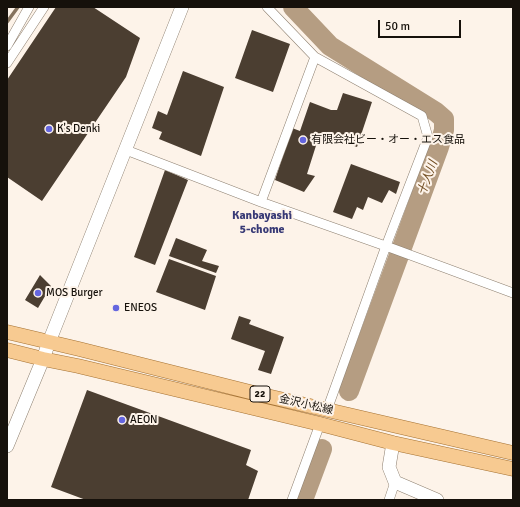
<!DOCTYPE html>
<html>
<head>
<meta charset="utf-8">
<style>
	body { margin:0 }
	#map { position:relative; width:520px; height:507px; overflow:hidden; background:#fdf3e9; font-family:Signika,sans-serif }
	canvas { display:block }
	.frame { position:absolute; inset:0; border:8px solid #16110b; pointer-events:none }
	.scale { position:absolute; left:378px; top:20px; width:83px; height:18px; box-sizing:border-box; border:2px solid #16110b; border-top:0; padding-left:5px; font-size:12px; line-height:14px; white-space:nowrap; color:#16110b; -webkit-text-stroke:3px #fdf3e9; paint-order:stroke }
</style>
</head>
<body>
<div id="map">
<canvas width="520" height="507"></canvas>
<div class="frame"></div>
<div class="scale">50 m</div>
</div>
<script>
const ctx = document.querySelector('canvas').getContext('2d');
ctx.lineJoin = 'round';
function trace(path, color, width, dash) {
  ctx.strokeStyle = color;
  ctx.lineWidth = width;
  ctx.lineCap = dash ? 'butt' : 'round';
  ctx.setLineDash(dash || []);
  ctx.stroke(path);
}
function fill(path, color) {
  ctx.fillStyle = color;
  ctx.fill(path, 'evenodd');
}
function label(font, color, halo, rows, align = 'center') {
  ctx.font = font + ' Signika,"Noto Sans JP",sans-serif';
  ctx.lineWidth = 4;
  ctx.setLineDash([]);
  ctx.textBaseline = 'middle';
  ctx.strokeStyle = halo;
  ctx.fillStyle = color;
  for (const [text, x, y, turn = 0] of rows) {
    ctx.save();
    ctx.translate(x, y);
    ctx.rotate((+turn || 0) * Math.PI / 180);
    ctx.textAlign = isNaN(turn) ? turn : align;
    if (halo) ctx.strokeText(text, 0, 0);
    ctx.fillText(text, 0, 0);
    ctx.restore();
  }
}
const stream = new Path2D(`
	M 7,22 L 18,7`);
const river = new Path2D(`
	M 293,7 L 330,46 L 436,112 L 444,119 L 444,130 L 439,147 L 349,391
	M 303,500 L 322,449`);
const building = new Path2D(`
	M 56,7 L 93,7 L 140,38 L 126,77 L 42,201 L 7,177 L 7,80 Z
	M 252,30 L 290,44 L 273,92 L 235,78 Z
	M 183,71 L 224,87 L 201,156 L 159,139 L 162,132 L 152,128 L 158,111 L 167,115 Z
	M 343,93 L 372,102 L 357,147 L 320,133 L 307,174 L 315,176 L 304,192 L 275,180 L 292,128 L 300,131 L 310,102 L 331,110 L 337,110 Z
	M 351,164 L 400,182 L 396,194 L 389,190 L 382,203 L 368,197 L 363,210 L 357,207 L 352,219 L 333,212 Z
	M 165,170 L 188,180 L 155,265 L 134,257 Z
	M 176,238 L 207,250 L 202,261 L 219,266 L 216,273 L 169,256 Z
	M 169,259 L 216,276 L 205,310 L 156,292 Z
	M 40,275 L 51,286 L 38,308 L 25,300 Z
	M 239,316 L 251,320 L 249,324 L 284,337 L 271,374 L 258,370 L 265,351 L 231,339 Z
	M 87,390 L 251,450 L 246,465 L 258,471 L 248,500 L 86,500 L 51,487 Z`);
const street = new Path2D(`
	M 7,46 L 29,7
	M 315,57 L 422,116 L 428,137 L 386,246 L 327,410
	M 7,63 L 44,7
	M 126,150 L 261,202 L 394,249 L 513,293
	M 261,202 L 315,57 L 267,7
	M 292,500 L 320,424
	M 389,500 L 395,482`);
const secondary = new Path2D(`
	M 393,443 L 389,467 L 395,482 L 437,500
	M 7,446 L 43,359 L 49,342 L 182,7`);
const primary = new Path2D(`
	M 7,332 L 79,349 L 254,393 L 513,453
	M 7,350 L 43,359 L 78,366 L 320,424 L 393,443 L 513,469`);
const markers = [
	[49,129,4,"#6566df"],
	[303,140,4,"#6566df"],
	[38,293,4,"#6566df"],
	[116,308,4,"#6566df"],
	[122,420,4,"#6566df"]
];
const shields = [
	[260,394,20]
];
const shieldNames = [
	["22",260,394]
];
const poiNames = [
	["K's Denki",57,129],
	["有限会社ビー・オー・エス食品",311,140],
	["MOS Burger",46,293],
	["ENEOS",124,308],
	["AEON",130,420]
];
const streetNames = [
	["金沢小松線",306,405,13]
];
const waterNames = [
	["十人川",428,178,-70]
];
const neighbourhoodNames = [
	["Kanbayashi",262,216],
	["5-chome",262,230]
];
trace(stream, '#85735e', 3.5);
trace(river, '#b59d82', 20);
fill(building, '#4b3e31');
trace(street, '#8e8071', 10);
trace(secondary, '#8e8071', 14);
trace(primary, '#a57233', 15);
trace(street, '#fff', 9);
trace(secondary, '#fff', 13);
trace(primary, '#f7ca91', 14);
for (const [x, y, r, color] of markers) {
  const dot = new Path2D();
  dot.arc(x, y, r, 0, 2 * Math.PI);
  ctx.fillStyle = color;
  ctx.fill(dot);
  trace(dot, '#fdf3e9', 1.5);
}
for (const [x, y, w] of shields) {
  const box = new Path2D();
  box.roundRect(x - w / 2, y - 8, w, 16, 3);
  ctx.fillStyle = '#fdf3e9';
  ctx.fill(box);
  trace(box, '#16110b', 1);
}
label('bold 10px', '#16110b', null, shieldNames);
label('11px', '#16110b', '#fdf3e9', poiNames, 'left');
label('11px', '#16110b', '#fdf3e9', streetNames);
label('italic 12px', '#6f4b1f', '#fdf3e9', waterNames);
label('bold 12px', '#383a76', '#fdf3e9', neighbourhoodNames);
</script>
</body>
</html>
